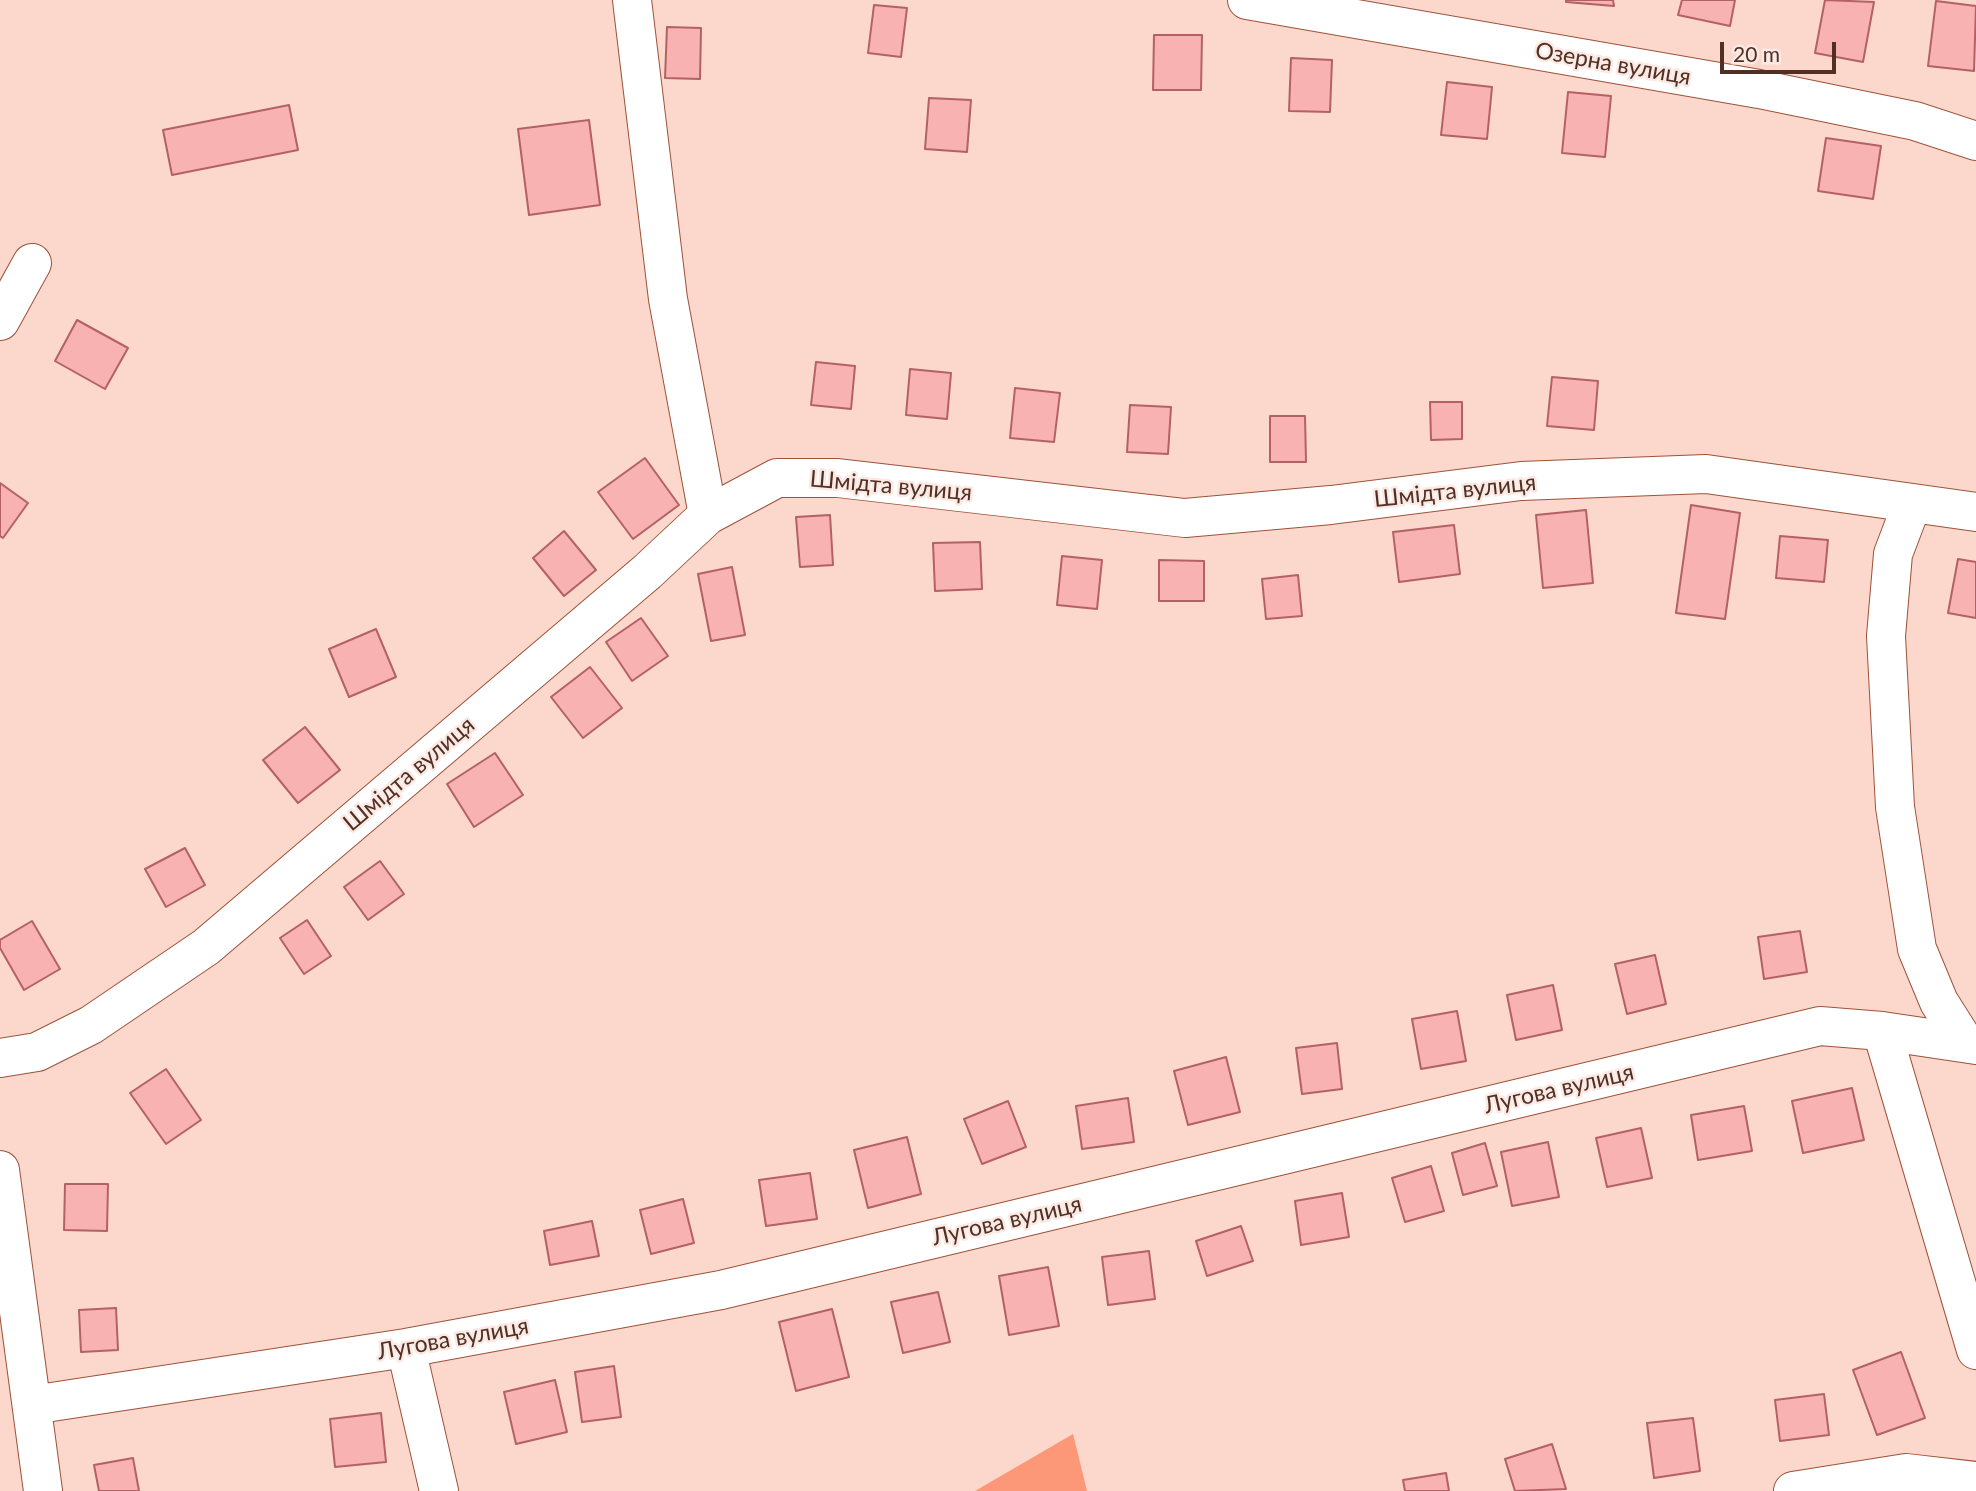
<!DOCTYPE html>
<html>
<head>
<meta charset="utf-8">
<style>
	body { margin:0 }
	#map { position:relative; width:1976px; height:1491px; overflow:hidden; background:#fbd7cc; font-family:Lato,sans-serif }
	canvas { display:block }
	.scale { position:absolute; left:1720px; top:42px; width:116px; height:32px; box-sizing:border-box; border:4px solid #512f24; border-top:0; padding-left:9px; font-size:21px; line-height:24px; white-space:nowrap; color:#512f24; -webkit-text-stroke:5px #fbe9e3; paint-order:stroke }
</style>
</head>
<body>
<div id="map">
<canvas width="1976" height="1491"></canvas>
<div class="scale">20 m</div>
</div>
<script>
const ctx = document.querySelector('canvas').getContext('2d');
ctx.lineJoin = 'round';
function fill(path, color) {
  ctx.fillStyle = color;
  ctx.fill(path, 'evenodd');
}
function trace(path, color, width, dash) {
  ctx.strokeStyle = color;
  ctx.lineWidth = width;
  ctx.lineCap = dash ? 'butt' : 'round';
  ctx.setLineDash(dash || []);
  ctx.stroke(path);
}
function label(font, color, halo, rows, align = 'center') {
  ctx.font = font + ' Lato,sans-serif';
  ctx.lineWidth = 5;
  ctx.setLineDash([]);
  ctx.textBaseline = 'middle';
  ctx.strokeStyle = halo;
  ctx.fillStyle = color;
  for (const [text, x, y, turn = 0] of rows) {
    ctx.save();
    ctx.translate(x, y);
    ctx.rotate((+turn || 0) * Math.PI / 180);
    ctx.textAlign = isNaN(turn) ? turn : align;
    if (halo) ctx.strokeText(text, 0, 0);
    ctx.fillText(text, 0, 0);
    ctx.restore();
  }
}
const green = new Path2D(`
	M 1073,1434 L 1087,1491 L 975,1491 Z`);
const building = new Path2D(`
	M 1566,0 L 1613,0 L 1614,6 L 1566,2 Z
	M 1682,0 L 1735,0 L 1730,26 L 1678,15 Z
	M 1825,0 L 1874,2 L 1863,62 L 1815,53 Z
	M 1936,1 L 1976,6 L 1974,71 L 1928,66 Z
	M 874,5 L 907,8 L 901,57 L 868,53 Z
	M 667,27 L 701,28 L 700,79 L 665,78 Z
	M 1154,35 L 1202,35 L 1201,90 L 1153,90 Z
	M 1291,58 L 1332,60 L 1330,112 L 1289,111 Z
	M 1447,82 L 1492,87 L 1487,139 L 1441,135 Z
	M 1568,92 L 1611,96 L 1605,157 L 1562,153 Z
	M 929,98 L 971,100 L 967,152 L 925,149 Z
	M 289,105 L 298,150 L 172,175 L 163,130 Z
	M 589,120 L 600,205 L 529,215 L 518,129 Z
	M 1826,138 L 1881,146 L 1873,199 L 1818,191 Z
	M 77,320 L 128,348 L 105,389 L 55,361 Z
	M 816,362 L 855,366 L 851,409 L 811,405 Z
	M 910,369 L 951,373 L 947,419 L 906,415 Z
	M 1552,377 L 1598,381 L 1594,430 L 1547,426 Z
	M 1015,388 L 1060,393 L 1054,442 L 1010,438 Z
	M 1430,402 L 1462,402 L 1462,439 L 1431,440 Z
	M 1130,405 L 1171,407 L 1168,454 L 1127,452 Z
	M 1270,416 L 1305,416 L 1306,462 L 1270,462 Z
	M 645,458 L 679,505 L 633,539 L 598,492 Z
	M 0,483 L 28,503 L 3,538 L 0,536 Z
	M 1691,505 L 1740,513 L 1725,619 L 1676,613 Z
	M 1586,510 L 1593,583 L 1543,588 L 1536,515 Z
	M 830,515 L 833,565 L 800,567 L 796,517 Z
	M 1454,525 L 1460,574 L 1399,582 L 1393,532 Z
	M 564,531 L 596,570 L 564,596 L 533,558 Z
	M 1780,536 L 1828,540 L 1824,582 L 1776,578 Z
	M 980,542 L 982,589 L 935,591 L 933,543 Z
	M 1062,556 L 1102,560 L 1097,609 L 1057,605 Z
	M 1958,559 L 1976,562 L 1976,618 L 1948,613 Z
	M 1159,560 L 1204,561 L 1204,601 L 1159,601 Z
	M 732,567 L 745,635 L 711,641 L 698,574 Z
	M 1298,575 L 1302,616 L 1266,619 L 1262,579 Z
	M 641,618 L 668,656 L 632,681 L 606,642 Z
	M 376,629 L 396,677 L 349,697 L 329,649 Z
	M 590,667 L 622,708 L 583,738 L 551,697 Z
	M 305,727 L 340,770 L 298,803 L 263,760 Z
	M 495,753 L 523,795 L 474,827 L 447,784 Z
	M 185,848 L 205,885 L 166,907 L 145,869 Z
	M 380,861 L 404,894 L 368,920 L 344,887 Z
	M 307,920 L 331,956 L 304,974 L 280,938 Z
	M 32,921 L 60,969 L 24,990 L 0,948 L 0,940 Z
	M 1800,931 L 1807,972 L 1764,979 L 1758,937 Z
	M 1655,955 L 1666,1004 L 1627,1014 L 1615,964 Z
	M 1553,985 L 1562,1030 L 1516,1040 L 1507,995 Z
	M 1457,1011 L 1466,1061 L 1421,1069 L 1412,1019 Z
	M 1337,1043 L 1342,1089 L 1302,1094 L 1296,1048 Z
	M 1226,1057 L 1240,1112 L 1188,1125 L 1174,1071 Z
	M 166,1069 L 201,1120 L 166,1144 L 130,1093 Z
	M 1852,1088 L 1864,1140 L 1803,1153 L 1792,1101 Z
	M 1128,1098 L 1134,1142 L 1082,1149 L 1076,1106 Z
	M 1008,1101 L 1026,1147 L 982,1164 L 964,1119 Z
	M 1744,1106 L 1752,1151 L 1698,1160 L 1691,1115 Z
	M 1641,1128 L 1652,1178 L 1607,1187 L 1596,1138 Z
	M 907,1137 L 921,1194 L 868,1208 L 854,1150 Z
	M 1548,1142 L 1559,1197 L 1512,1206 L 1501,1152 Z
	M 1485,1143 L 1497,1186 L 1463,1195 L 1452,1153 Z
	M 1431,1166 L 1444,1211 L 1405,1222 L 1392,1178 Z
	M 810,1173 L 817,1219 L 766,1226 L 759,1180 Z
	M 65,1184 L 108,1184 L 107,1231 L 64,1230 Z
	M 1342,1193 L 1349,1237 L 1301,1245 L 1295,1201 Z
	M 683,1199 L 694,1243 L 651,1254 L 640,1210 Z
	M 592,1221 L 599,1256 L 550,1265 L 544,1231 Z
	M 1241,1226 L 1253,1261 L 1207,1276 L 1196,1241 Z
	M 1149,1251 L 1155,1299 L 1108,1305 L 1102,1257 Z
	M 1048,1267 L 1059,1326 L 1009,1335 L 999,1276 Z
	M 938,1292 L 950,1342 L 903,1353 L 891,1302 Z
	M 116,1308 L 118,1350 L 81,1352 L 79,1310 Z
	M 832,1309 L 849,1377 L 796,1391 L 779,1322 Z
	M 1901,1352 L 1925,1418 L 1877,1435 L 1853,1370 Z
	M 614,1366 L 621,1417 L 582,1422 L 575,1372 Z
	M 555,1380 L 567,1432 L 516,1444 L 504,1392 Z
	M 1824,1394 L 1829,1435 L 1780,1441 L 1775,1400 Z
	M 381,1413 L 386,1462 L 335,1467 L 330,1419 Z
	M 1693,1418 L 1700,1471 L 1654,1478 L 1647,1423 Z
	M 1552,1444 L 1566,1489 L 1515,1491 L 1505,1459 Z
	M 133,1458 L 139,1491 L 99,1491 L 94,1465 Z
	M 1446,1473 L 1449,1491 L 1405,1491 L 1403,1480 Z`);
const minor = new Path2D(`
	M 632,0 L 668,299 L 708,515
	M 1247,0 L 1759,89 L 1915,121 L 1976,141
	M 0,321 L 32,263
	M 1912,504 L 1893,554 L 1886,636 L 1895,807 L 1917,949 L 1939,1002 L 1965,1043
	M 1882,1031 L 1976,1350
	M 0,1058 L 37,1052 L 91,1025 L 206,947 L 647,572 L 708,515 L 777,478 L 838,478 L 1185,518 L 1331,505 L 1521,481 L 1706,474 L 1976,512
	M 0,1170 L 43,1491
	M 406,1348 L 439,1491
	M 32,1405 L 406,1348 L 721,1290 L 1820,1026 L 1882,1031 L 1976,1045
	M 1793,1491 L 1906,1473 L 1976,1481`);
const streetNames = [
	["Озерна вулиця",1613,64,10],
	["Шмідта вулиця",891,486,5],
	["Шмідта вулиця",1455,491,-6],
	["Шмідта вулиця",409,774,-40],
	["Лугова вулиця",1559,1089,-13],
	["Лугова вулиця",1007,1221,-13],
	["Лугова вулиця",453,1339,-10]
];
fill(green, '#fc9878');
fill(building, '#f9b2b2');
trace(building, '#b46164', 2);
trace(minor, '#9e5239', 40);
trace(minor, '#fff', 38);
label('23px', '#512f24', '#fbe9e3', streetNames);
</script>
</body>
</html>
